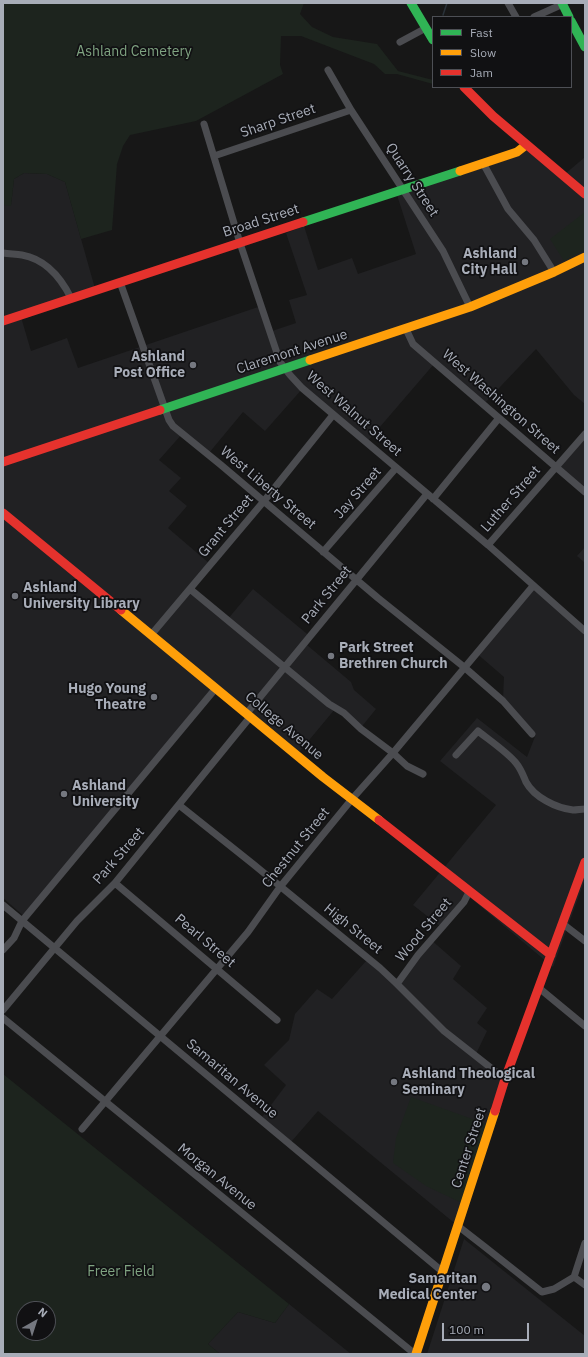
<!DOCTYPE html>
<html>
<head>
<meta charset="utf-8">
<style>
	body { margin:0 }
	#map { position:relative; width:588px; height:1357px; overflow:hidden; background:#171717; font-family:"IBM Plex Sans",sans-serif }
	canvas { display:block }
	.frame { position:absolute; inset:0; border:4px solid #a8adb8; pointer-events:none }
	.legend { position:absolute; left:432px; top:16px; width:140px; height:72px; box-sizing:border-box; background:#111113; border:1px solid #4d4f55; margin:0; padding:5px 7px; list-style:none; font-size:12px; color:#a8adb8 }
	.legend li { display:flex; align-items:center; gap:8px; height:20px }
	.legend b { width:20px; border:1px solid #4d4f55 }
	.north { position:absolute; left:16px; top:1301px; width:40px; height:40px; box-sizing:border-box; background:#111113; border:1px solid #4d4f55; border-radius:50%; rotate:39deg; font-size:11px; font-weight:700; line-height:16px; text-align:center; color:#a8adb8 }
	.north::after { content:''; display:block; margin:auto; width:14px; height:18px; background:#757880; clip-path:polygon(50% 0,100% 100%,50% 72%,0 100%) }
	.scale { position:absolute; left:442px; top:1323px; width:87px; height:18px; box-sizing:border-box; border:2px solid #a8adb8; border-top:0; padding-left:5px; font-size:12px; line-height:14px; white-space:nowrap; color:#a8adb8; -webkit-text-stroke:3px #111113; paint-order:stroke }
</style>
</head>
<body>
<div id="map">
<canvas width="588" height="1357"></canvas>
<div class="frame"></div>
<ul class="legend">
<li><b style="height:5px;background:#30b455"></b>Fast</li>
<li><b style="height:5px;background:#ff9f0a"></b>Slow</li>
<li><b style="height:5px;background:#e5322d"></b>Jam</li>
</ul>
<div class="north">N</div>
<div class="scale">100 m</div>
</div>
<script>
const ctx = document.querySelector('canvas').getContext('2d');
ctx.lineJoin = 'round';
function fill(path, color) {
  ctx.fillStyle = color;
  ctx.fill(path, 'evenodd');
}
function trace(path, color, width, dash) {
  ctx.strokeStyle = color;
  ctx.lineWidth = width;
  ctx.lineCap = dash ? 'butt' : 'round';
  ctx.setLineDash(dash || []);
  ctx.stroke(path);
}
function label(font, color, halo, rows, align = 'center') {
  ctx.font = font + ' "IBM Plex Sans",sans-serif';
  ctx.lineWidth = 3.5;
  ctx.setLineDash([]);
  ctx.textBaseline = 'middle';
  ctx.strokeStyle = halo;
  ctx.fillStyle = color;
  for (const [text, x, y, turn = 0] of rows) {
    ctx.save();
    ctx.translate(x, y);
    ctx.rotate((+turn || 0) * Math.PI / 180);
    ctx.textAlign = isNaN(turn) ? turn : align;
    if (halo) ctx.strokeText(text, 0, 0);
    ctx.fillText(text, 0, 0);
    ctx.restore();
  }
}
const built = new Path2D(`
	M 531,146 L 565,174 L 585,157 L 585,404 L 574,395 L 536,349 L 482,406 L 434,364 L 367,442 L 303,388 L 265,431 L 243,412 L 209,453 L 183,433 L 159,460 L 181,478 L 169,491 L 187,506 L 168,528 L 210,564 L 190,587 L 227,620 L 253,589 L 312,638 L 307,645 L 351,682 L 354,690 L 376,709 L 359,730 L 335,709 L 295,757 L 211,689 L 25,917 L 3,898 L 3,205 L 11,205 L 14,179 L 24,173 L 47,174 L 65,182 L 96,292 L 21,317 L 31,351 L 67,338 L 78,368 L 264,305 L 272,331 L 296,323 L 289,300 L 307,295 L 286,233 L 304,226 L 318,270 L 352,258 L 358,274 L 416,254 L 396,192 Z
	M 585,435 L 585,494 L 556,469 Z
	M 585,547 L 585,563 L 577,556 Z
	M 533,584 L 585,630 L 585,879 L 553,967 L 467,895 L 440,926 L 413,905 L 496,805 L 440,761 L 477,718 L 527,757 L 536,734 L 503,699 L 504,677 L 475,652 Z
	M 430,939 L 461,966 L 453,979 L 487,1008 L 477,1023 L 487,1031 L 476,1054 L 505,1079 L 458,1226 L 318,1111 L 291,1142 L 262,1117 L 286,1085 L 264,1065 L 289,1040 L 295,1014 L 317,989 L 332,999 L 367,960 L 395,982 Z
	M 464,1239 L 585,1336 L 585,1354 L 427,1354 Z
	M 289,1304 L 351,1354 L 220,1354 L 208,1344 L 238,1312 L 275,1323 Z`);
const green = new Path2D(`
	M 3,3 L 304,3 L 300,14 L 312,27 L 333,37 L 377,44 L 398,71 L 433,80 L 433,84 L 397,74 L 385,74 L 374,64 L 301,36 L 281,36 L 280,65 L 283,74 L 196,121 L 130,135 L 123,146 L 117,164 L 112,230 L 81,239 L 65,182 L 47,174 L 24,173 L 14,179 L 11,206 L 3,205 Z
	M 585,212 L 585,250 L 564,261 L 550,239 Z
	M 3,1074 L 289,1304 L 275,1323 L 238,1312 L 208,1344 L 220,1354 L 3,1354 ZM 24,1309 L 48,1309 L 48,1333 L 24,1333 Z
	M 411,1097 L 489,1125 L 464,1204 L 426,1186 L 393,1163 L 396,1138 Z`);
const stream = new Path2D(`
	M 443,15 L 447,3`);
const street = new Path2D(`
	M 508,3 L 516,17
	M 534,17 L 563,4
	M 400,42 L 426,28
	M 328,70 L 351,110 L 443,251 L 470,307
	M 204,124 L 240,243 L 280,362 C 287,372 294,380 302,388 L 488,545 L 585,631
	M 214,156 L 351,110
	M 483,163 L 508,209 L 534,240 L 554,272
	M 3,253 C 9,254 16,254 22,255 C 45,259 61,278 71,298
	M 120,282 L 169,420 L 173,426 L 221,465 L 378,598 L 464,667 L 503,701 L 532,734
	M 406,329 L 413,344 L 585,492
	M 433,499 L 499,418
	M 488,545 L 585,434
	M 323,552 L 396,468
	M 190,589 L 329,704 L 344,713 L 361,729 L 393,753 L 407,766 L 423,774
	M 151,635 L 264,501 L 333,415
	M 247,713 L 427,494
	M 456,755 L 478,731 C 489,740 507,752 516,763 C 521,769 523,775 526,782 C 534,797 556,808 573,810 C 577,810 581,809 585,809
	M 179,805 L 253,864 L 380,968 L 397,984 L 444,1031 L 505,1079
	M 115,883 L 277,1020
	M 3,905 L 443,1272
	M 563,924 L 585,941
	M 3,950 L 14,938 L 22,921 L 216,688
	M 397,984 L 418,955 L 464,902 L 469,892
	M 539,988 L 585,1026
	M 3,1010 L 77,921 L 115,883 L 251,716
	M 3,1018 L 410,1350 L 417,1354
	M 82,1129 L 248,932 L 280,887 L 352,799 L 393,753 L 533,586
	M 458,1226 L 485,1247 L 542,1292 L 554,1289 L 574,1277 L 585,1243
	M 574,1277 L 585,1285`);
const fast = new Path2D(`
	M 411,3 L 433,40
	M 562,3 L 569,17
	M 571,21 L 585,47
	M 303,222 L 460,171
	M 160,410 L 310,360`);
const slow = new Path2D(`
	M 460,171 L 517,152 L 526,145
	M 310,360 L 470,307 L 554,272 L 585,257
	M 121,610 L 323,777 L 379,820
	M 416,1354 L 495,1111`);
const jam = new Path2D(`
	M 464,87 L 493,116 L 585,194
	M 3,321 L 303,222
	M 3,462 L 160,410
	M 3,513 L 121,610
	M 379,820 L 551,955
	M 495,1111 L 505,1079 L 585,862`);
const markers = [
	[525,262,4,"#757880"],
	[193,365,4,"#757880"],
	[15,596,4,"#757880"],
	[331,656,4,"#757880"],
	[154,697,4,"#757880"],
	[64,794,4,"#757880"],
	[394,1082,4,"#757880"],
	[486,1287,5,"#757880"]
];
const parkNames = [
	["Ashland Cemetery",134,52],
	["Freer Field",121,1272]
];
const streetNames = [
	["Sharp Street",278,121,-19],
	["Quarry Street",412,180,57],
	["Broad Street",261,221,-18],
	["Claremont Avenue",292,352,-18],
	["West Washington Street",501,402,41],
	["West Walnut Street",354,414,41],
	["West Liberty Street",268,488,40],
	["Jay Street",358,493,-49],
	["Luther Street",511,499,-49],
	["Grant Street",226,526,-50],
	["Park Street",327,595,-51],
	["College Avenue",284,726,40],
	["Chestnut Street",296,848,-51],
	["Park Street",119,856,-49],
	["High Street",353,929,39],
	["Wood Street",424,930,-50],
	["Pearl Street",205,941,40],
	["Samaritan Avenue",232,1079,40],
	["Center Street",469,1148,-72],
	["Morgan Avenue",217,1177,39]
];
const poiNames = [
	["Ashland",517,254],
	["City Hall",517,270],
	["Ashland",185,357],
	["Post Office",185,373],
	["Ashland",23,588,"left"],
	["University Library",23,604,"left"],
	["Park Street",339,648,"left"],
	["Brethren Church",339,664,"left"],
	["Hugo Young",146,689],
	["Theatre",146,705],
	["Ashland",72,786,"left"],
	["University",72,802,"left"],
	["Ashland Theological",402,1074,"left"],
	["Seminary",402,1090,"left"],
	["Samaritan",477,1279],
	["Medical Center",477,1295]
];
fill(built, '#212123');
fill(green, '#1d241e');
trace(stream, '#2a3239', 1.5);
trace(street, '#4b4c50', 7);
trace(fast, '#30b455', 9);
trace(slow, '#ff9f0a', 9);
trace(jam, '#e5322d', 9);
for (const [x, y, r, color] of markers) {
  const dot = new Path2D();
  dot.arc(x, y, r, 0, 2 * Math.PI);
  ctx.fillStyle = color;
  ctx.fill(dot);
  trace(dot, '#111113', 1.5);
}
label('14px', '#7fa381', '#111113', parkNames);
label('14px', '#a8adb8', '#111113', streetNames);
label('bold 14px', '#a8adb8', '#111113', poiNames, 'right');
</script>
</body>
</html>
